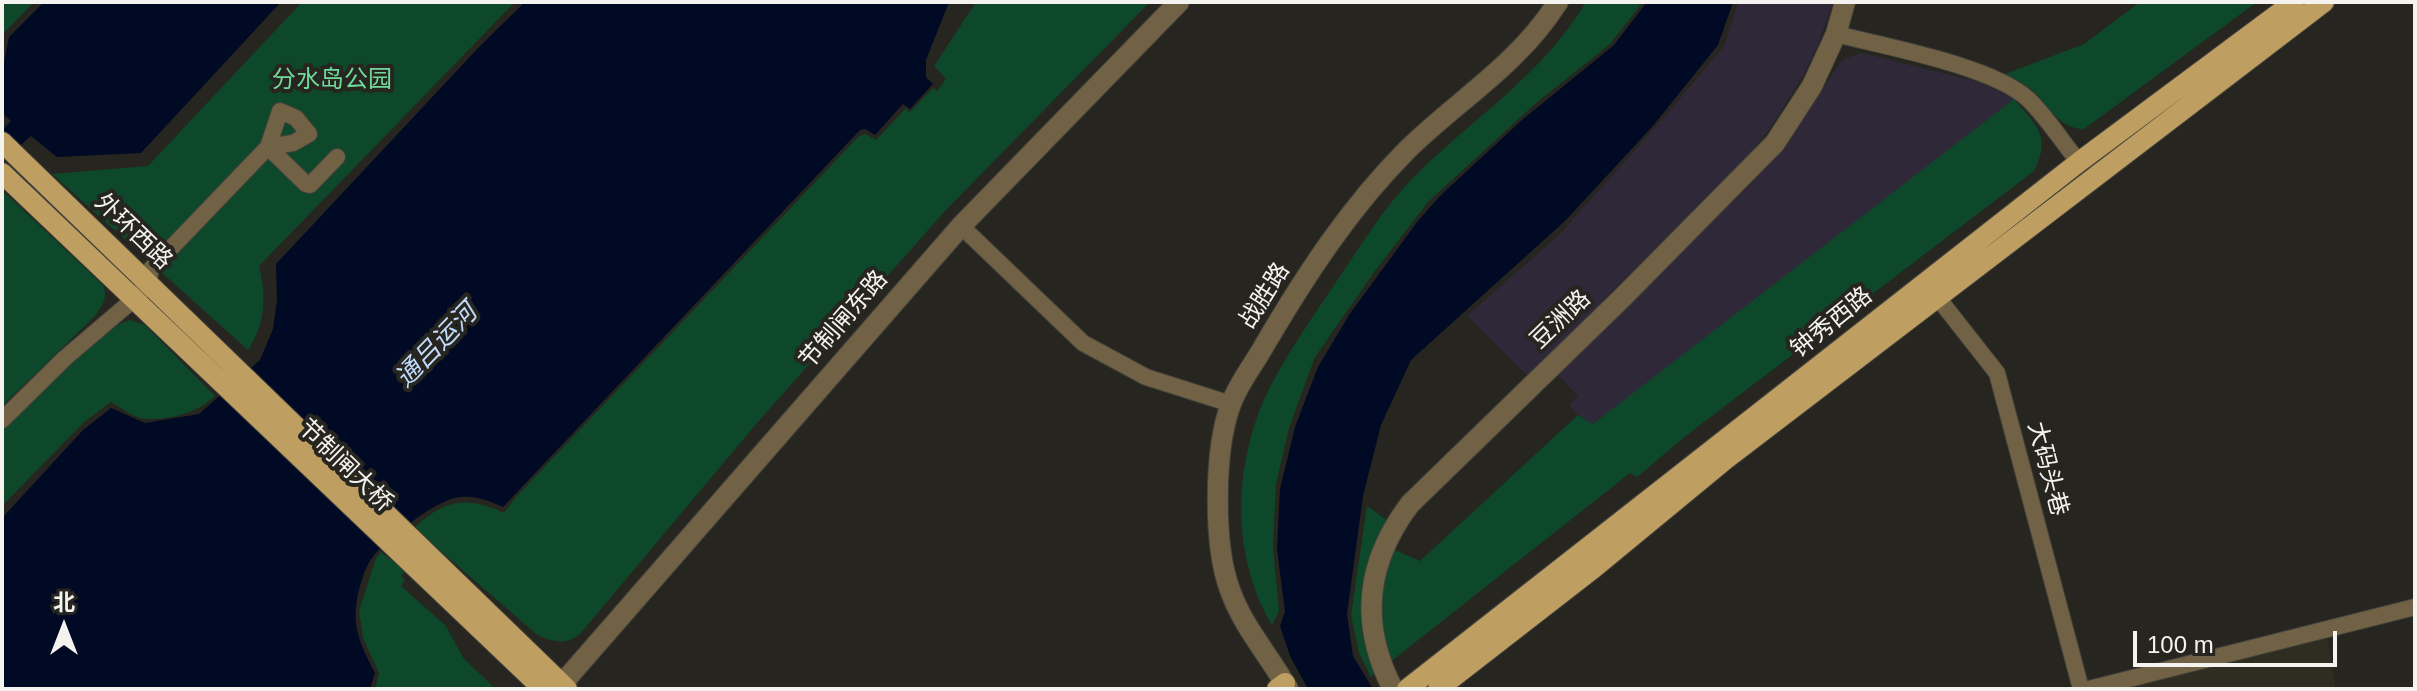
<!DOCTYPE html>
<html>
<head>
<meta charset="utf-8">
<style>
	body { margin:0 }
	#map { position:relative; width:2417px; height:691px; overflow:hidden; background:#26251f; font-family:Helvetica,"Noto Sans SC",sans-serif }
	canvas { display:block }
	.frame { position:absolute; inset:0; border:4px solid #f4f3ef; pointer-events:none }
	.north { position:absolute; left:24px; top:587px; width:80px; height:80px; -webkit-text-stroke:6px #26251f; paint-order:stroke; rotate:0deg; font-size:22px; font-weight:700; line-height:32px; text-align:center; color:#f4f3ef }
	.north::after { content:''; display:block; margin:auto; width:28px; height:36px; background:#f4f3ef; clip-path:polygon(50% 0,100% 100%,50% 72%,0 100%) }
	.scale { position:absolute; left:2133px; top:631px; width:204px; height:36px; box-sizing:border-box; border:4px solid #f4f3ef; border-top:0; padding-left:10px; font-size:24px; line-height:28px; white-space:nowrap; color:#f4f3ef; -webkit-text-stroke:6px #26251f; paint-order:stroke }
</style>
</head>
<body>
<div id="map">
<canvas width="2417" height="691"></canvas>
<div class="frame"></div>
<div class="north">北</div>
<div class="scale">100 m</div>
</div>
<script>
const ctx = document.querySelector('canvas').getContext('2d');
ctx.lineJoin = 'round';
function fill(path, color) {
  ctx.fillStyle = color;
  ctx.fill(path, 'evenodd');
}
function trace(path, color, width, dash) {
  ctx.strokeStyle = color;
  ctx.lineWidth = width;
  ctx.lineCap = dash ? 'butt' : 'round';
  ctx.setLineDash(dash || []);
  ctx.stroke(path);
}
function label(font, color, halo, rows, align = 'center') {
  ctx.font = font + ' Helvetica,"Noto Sans SC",sans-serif';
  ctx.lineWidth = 8;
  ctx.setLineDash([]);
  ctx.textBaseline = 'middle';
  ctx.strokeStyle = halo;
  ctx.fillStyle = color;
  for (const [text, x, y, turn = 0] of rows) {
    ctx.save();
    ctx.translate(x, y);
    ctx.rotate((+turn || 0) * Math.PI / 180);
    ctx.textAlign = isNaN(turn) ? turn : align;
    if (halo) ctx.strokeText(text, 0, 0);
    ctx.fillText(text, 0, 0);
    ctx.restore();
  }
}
const commercial = new Path2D(`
	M 1738,2 L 1833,2 L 1817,47 L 1803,76 L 1770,128 L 1753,150 L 1528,376 L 1467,316 L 1560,234 L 1668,113 L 1725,45 Z
	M 1862,53 L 1978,82 L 2014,99 L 1803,267 L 1593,424 L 1578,415 L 1569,405 L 1578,396 L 1554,371 L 1753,182 L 1795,131 L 1837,67 L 1844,59 Z`);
const built = new Path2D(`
	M 2326,631 L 2336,689 L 2096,689 Z`);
const green = new Path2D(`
	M 2,2 L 34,2 L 2,35 Z
	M 302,2 L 515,2 L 259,266 C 266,295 266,324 248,350 L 52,174 L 148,166 Z
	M 976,2 L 1150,2 L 945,211 L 757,423 L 580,634 C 564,646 551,642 535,633 L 414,528 C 443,500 467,495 504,513 L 515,498 L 858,137 L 865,134 L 876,140 L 905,109 L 910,112 L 933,88 L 937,91 L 946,79 L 934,66 Z
	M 1586,2 L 1643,2 L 1610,44 L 1535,104 L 1429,201 L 1375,271 L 1315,357 L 1289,428 L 1276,484 L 1273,547 L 1279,611 L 1272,625 C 1230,555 1233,460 1270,387 C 1288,352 1312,318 1334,285 C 1359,249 1382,209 1413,178 C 1473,117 1539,79 1586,2 Z
	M 2140,2 L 2257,2 L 2084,129 C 2059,129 2050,107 2033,91 C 2025,83 2015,79 2005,74 L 2084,44 Z
	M 2014,99 C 2036,125 2052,136 2034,171 L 1687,435 L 1637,477 L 1630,473 L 1389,663 L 1379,624 L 1384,572 L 1393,549 L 1420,561 L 1578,415 L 1593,424 Z
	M 5,193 L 103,285 C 108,298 103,304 96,315 L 2,406 L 2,196 Z
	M 130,320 L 145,325 L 215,396 C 199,412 170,420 147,419 C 135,419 122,408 111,402 L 84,422 L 2,506 L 2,431 C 28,402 95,331 130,320 Z
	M 1367,506 L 1388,521 C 1368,579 1347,614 1375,673 L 1371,677 L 1359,653 L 1351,615 Z
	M 381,552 L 405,571 L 401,576 L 405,580 L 401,586 L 446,626 L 464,659 L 496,689 L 375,689 L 379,673 L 363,638 L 359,611 L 376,558 Z`);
const water = new Path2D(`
	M 44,2 L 281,2 L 141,153 L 57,157 L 31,136 L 2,162 L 2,130 L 11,121 L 2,113 L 2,72 L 9,37 Z
	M 525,2 L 949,2 L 926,60 L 926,77 L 933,84 L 910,109 L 903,104 L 875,135 L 865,129 L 860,130 L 503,507 C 489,500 470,494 455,498 C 432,503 389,538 374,555 C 364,567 357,593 356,608 C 353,632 365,653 375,673 L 370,689 L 2,689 L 2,518 L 83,430 L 111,408 L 145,423 L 199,414 L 260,360 L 273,329 L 277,300 L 276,264 L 480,46 Z
	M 1647,2 L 1733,2 L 1718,45 L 1652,127 L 1565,221 L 1411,360 L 1381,425 L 1363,496 L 1347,614 L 1353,656 L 1373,689 L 1308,689 L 1290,656 L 1280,626 L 1285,611 L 1277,549 L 1280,489 L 1295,427 L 1318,367 L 1349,315 L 1417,222 L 1441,195 L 1522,120 L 1614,45 Z`);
const minor = new Path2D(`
	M 1836,34 C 1887,47 1992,66 2028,99 C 2047,117 2062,142 2079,162
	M 961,226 L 1083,343 L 1146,377 L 1231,404
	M 1931,289 L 1997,373 L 2081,689
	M 2,420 L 65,358 L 133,300 L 148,284 L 151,269 L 268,147 L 293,143 L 309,134 L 296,118 L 280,111 L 268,147 L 306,184 L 310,185 L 337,157
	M 2089,689 L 2415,607`);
const tertiary = new Path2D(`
	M 562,684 L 961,226 L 1179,2
	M 1288,689 C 1269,655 1243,627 1230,590 C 1213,545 1214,448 1231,404 C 1238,384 1254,364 1264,346 C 1305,276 1350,207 1407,150 C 1459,99 1517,66 1558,2
	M 1393,689 C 1359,624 1366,562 1410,504 L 1622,298 L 1775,143 L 1812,86 L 1836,34 L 1845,2`);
const primary = new Path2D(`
	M 2,142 L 567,689
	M 2,173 L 543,689
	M 1277,689 L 1285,683
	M 1407,689 L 2079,162 L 2294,2
	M 1438,689 L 1595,567 L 1726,459 L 2324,2`);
const parkNames = [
	["分水岛公园",332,80]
];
const streetNames = [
	["外环西路",133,232,44],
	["战胜路",1265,296,-58],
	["节制闸东路",844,320,-49],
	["豆洲路",1561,320,-44],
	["钟秀西路",1832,323,-39],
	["节制闸大桥",345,466,44],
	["大码头巷",2047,469,75]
];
const waterNames = [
	["通吕运河",437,346,-46]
];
fill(commercial, '#2f2839');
fill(built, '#2f2c20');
fill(green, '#0d482a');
fill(water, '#000a25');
trace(minor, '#43423c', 18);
trace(tertiary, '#43423c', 22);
trace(primary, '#43423c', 22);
trace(minor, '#716245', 16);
trace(tertiary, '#716245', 20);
trace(primary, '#be9f61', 20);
label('24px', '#70da9b', '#26251f', parkNames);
label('24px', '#f4f3ef', '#26251f', streetNames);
label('italic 26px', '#c1dafb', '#26251f', waterNames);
</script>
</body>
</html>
